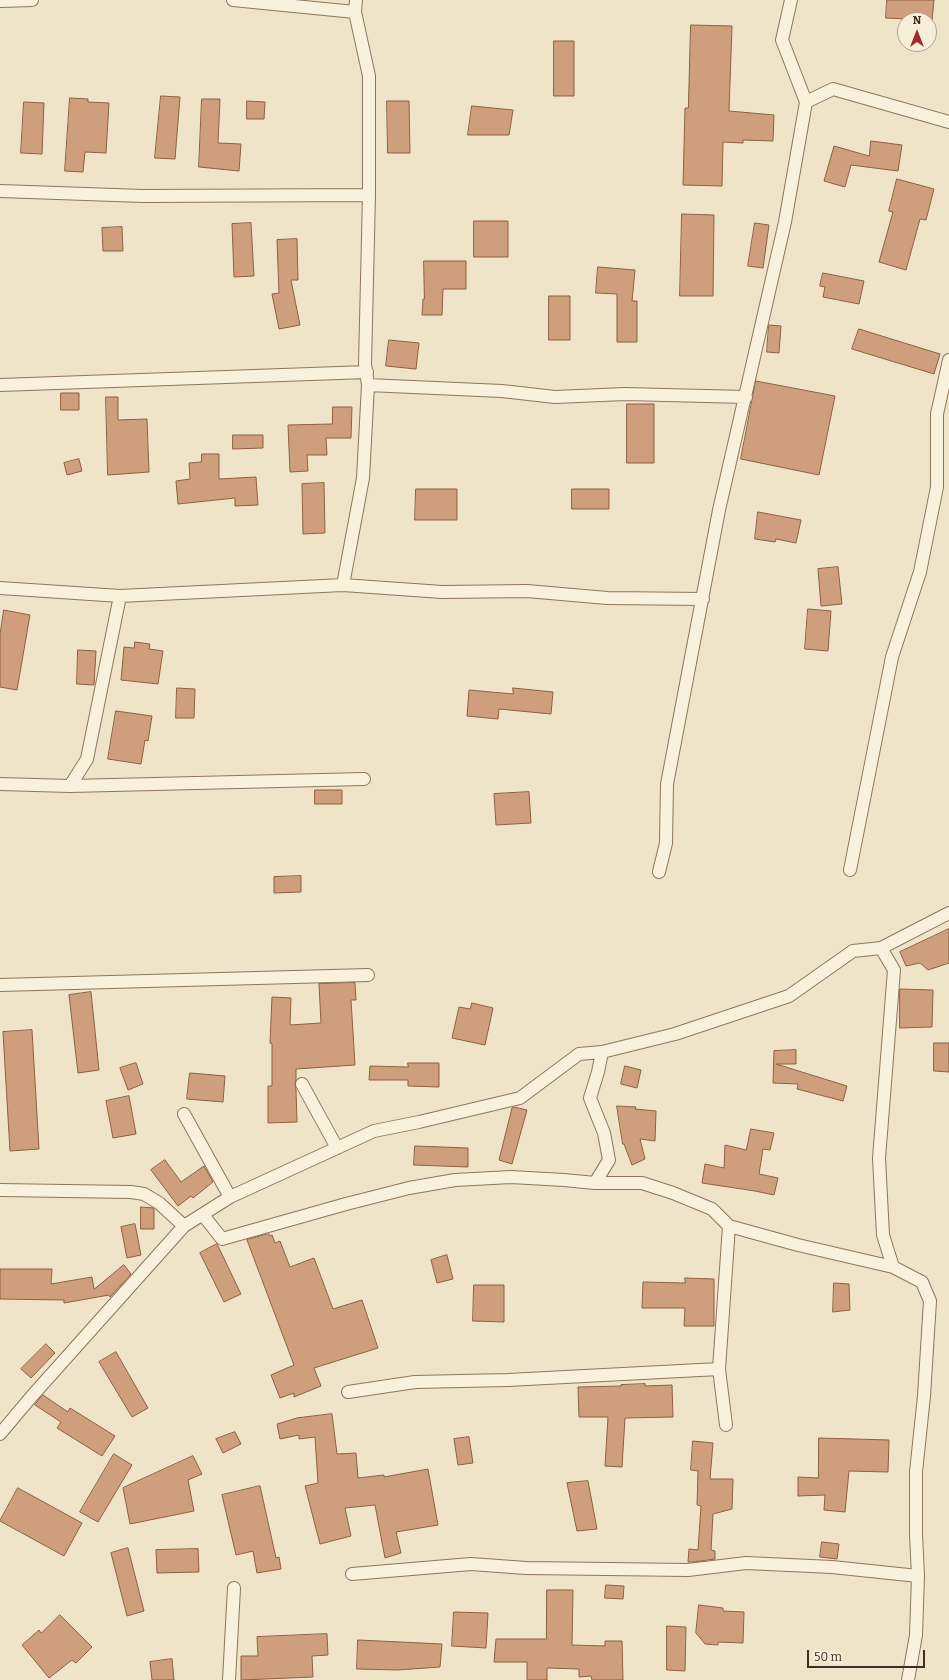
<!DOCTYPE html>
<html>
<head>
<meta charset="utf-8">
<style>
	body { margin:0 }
	#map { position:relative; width:949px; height:1680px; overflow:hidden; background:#f0e4c8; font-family:Bitter,serif }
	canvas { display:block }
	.north { position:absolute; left:897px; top:12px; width:40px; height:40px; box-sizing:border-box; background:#f7eed8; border:1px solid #ada18e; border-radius:50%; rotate:0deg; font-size:11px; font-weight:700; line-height:16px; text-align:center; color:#3d2e20 }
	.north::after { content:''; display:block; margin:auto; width:14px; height:18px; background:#9e2a2b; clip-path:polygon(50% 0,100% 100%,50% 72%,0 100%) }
	.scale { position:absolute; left:807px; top:1650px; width:118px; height:18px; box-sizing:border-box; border:2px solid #3d2e20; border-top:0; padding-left:5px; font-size:12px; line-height:14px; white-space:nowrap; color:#3d2e20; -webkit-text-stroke:3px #f7eed8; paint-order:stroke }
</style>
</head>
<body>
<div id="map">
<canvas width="949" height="1680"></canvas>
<div class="north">N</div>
<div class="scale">50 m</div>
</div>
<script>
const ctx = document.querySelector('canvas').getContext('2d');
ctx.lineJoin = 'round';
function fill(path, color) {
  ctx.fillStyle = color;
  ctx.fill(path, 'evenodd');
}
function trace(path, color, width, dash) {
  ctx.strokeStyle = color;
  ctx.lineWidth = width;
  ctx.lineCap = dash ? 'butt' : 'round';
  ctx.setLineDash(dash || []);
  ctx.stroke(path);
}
const building = new Path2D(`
	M 887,0 L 934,0 L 932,20 L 886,18 Z
	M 691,25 L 732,26 L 729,111 L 774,115 L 773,141 L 743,140 L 743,143 L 723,142 L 722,186 L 683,185 L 685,108 L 688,108 Z
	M 554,41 L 574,41 L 574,96 L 554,96 Z
	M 161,96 L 180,97 L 175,159 L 155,158 Z
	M 70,98 L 88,99 L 88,102 L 109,103 L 106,153 L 85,152 L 83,172 L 65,171 Z
	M 202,99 L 220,99 L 218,143 L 241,144 L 239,171 L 199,167 Z
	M 247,101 L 265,102 L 264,119 L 247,119 Z
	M 387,101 L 409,101 L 410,153 L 388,153 Z
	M 24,102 L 44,103 L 42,154 L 21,153 Z
	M 472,106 L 513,110 L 509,135 L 468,135 Z
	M 871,141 L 902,145 L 898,171 L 851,165 L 845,187 L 824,181 L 834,146 L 869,156 Z
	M 897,179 L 934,189 L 926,220 L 920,219 L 906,270 L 879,262 L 893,212 L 889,211 Z
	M 682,214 L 714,215 L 713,296 L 680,296 Z
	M 474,221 L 508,221 L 508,257 L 474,257 Z
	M 251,223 L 254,276 L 234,277 L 232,224 Z
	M 755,223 L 769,225 L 763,268 L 748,266 Z
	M 122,227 L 123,251 L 103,251 L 102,228 Z
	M 297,239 L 298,280 L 291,280 L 300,325 L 279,329 L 272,294 L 279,293 L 277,240 Z
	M 424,261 L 466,261 L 466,289 L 443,289 L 442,315 L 422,315 L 423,299 L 424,299 Z
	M 598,267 L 635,270 L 632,301 L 637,301 L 637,342 L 617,342 L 617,294 L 596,293 Z
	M 823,273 L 864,281 L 859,304 L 823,297 L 825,287 L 820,286 Z
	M 549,296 L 570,296 L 570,340 L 549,340 Z
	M 769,325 L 781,326 L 779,353 L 767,352 Z
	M 859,329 L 940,354 L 934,374 L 852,349 Z
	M 389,340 L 419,343 L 416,369 L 386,366 Z
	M 756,381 L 835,396 L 819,475 L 741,459 Z
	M 61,393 L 79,393 L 79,410 L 61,410 Z
	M 106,397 L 118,397 L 118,420 L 147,419 L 149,472 L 108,475 Z
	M 627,404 L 654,404 L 654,463 L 627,463 Z
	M 333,407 L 352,407 L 351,438 L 326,438 L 327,455 L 307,455 L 308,471 L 290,472 L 288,425 L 332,424 Z
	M 233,435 L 263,435 L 263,448 L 233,449 Z
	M 202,454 L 219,454 L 219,479 L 256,477 L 258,505 L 235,506 L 235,498 L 178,504 L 176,481 L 190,479 L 189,463 L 201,462 Z
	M 79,459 L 82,471 L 67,475 L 64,463 Z
	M 324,483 L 325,533 L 303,534 L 302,484 Z
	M 416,489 L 457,489 L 457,520 L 415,520 Z
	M 572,489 L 609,489 L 609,509 L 572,509 Z
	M 758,512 L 801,520 L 796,543 L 776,539 L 775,542 L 755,539 Z
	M 838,567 L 842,604 L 821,606 L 818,569 Z
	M 808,609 L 831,611 L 828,651 L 805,649 Z
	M 4,610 L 30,615 L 17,690 L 0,687 L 0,635 Z
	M 135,642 L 150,644 L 149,649 L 163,651 L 158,684 L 121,680 L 124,647 L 134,648 Z
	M 78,650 L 96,651 L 94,685 L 77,684 Z
	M 177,688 L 195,689 L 194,718 L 176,718 Z
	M 513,688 L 553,692 L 551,714 L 499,709 L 498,719 L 467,716 L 469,690 L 513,694 Z
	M 116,711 L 152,716 L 148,741 L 145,740 L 141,764 L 108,759 Z
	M 315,790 L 342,790 L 342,804 L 315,804 Z
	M 529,792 L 531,823 L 496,825 L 494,794 Z
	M 301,876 L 301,892 L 274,893 L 274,877 Z
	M 949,929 L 949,963 L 928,970 L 920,963 L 906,966 L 900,952 Z
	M 355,983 L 356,1000 L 351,1000 L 355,1065 L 296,1069 L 296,1079 L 295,1084 L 296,1090 L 297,1122 L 268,1123 L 268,1086 L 272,1086 L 272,1044 L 270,1043 L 272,997 L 291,998 L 290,1025 L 321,1023 L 319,984 Z
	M 900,989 L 933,990 L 932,1027 L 900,1028 Z
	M 91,992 L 99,1070 L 78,1073 L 69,995 Z
	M 472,1003 L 493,1008 L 485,1045 L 452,1038 L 459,1007 L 470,1009 Z
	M 32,1030 L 39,1149 L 10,1151 L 3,1032 Z
	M 934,1043 L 949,1043 L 949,1072 L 934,1071 Z
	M 796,1050 L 796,1064 L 776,1064 L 847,1086 L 843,1101 L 797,1089 L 798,1084 L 773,1083 L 774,1051 Z
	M 136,1063 L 143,1084 L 128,1090 L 120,1068 Z
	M 408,1063 L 439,1063 L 439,1087 L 408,1086 L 408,1080 L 369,1080 L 370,1066 L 408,1067 Z
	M 625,1066 L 641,1070 L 637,1088 L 621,1084 Z
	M 190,1073 L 225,1076 L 223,1102 L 187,1099 Z
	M 129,1096 L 136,1134 L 113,1138 L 106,1101 Z
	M 617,1106 L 636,1107 L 635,1109 L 656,1111 L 655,1141 L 640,1139 L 645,1159 L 632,1165 L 624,1144 L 623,1144 Z
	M 514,1107 L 527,1110 L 512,1164 L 499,1160 L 512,1108 Z
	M 751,1129 L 774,1133 L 770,1150 L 763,1149 L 759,1174 L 778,1178 L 774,1195 L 755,1191 L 702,1183 L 705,1164 L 724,1168 L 725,1145 L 746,1150 Z
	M 415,1146 L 468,1148 L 468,1167 L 414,1165 Z
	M 165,1160 L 181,1182 L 204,1166 L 213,1182 L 193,1198 L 191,1196 L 178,1206 L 151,1170 Z
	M 141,1207 L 154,1208 L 154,1229 L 141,1229 Z
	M 135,1224 L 141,1255 L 127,1258 L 121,1227 Z
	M 269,1234 L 270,1236 L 272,1235 L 275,1243 L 280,1241 L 290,1267 L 314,1258 L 333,1309 L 362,1300 L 378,1348 L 314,1368 L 321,1386 L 294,1397 L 294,1393 L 280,1398 L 271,1375 L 294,1365 L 247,1240 Z
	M 217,1244 L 241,1294 L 224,1302 L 200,1253 Z
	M 447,1255 L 453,1279 L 437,1283 L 431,1260 Z
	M 124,1265 L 131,1274 L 110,1297 L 109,1295 L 64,1303 L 64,1300 L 0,1299 L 0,1269 L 52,1269 L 51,1284 L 92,1277 L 94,1289 Z
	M 685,1278 L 714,1279 L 714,1326 L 684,1326 L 685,1308 L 642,1308 L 643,1282 L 685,1283 Z
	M 834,1283 L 849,1284 L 850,1310 L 833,1312 Z
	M 474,1285 L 504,1285 L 504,1322 L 473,1321 Z
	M 46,1344 L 55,1353 L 31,1378 L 21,1369 Z
	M 116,1352 L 148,1408 L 132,1417 L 99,1362 Z
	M 645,1384 L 645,1386 L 672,1385 L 673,1417 L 625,1418 L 622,1467 L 605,1466 L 608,1417 L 579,1417 L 578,1387 L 621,1386 L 621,1385 Z
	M 43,1395 L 68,1412 L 70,1408 L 115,1436 L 102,1456 L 57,1428 L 61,1422 L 35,1405 Z
	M 332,1414 L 337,1454 L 356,1453 L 358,1478 L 384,1475 L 384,1477 L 428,1469 L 438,1525 L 396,1532 L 401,1553 L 385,1558 L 375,1505 L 345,1508 L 351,1536 L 320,1544 L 305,1486 L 318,1483 L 315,1437 L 299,1439 L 299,1435 L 280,1439 L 277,1424 L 297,1418 Z
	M 235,1432 L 241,1444 L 223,1453 L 216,1439 Z
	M 469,1437 L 473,1463 L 458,1465 L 454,1439 Z
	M 819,1438 L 889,1440 L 888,1472 L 849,1471 L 845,1512 L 824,1510 L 825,1495 L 798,1496 L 798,1477 L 818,1478 Z
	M 693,1441 L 713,1443 L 710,1479 L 733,1479 L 732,1509 L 713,1514 L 711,1550 L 715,1551 L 715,1559 L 693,1562 L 688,1562 L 689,1549 L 698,1550 L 701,1506 L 697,1505 L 698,1471 L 691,1470 Z
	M 114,1454 L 132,1465 L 98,1522 L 80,1512 Z
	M 193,1456 L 202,1474 L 188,1480 L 194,1511 L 130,1524 L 123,1488 Z
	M 588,1481 L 597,1529 L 577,1531 L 567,1483 Z
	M 260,1486 L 276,1558 L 279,1557 L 281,1569 L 257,1573 L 253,1551 L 236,1555 L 222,1495 Z
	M 18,1488 L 82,1523 L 64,1556 L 0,1521 Z
	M 822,1542 L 839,1544 L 837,1559 L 820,1557 Z
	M 128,1548 L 144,1611 L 127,1616 L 111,1553 Z
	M 198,1549 L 199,1572 L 157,1573 L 156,1550 Z
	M 606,1585 L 624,1586 L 623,1599 L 605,1598 Z
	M 547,1590 L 573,1590 L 572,1645 L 605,1646 L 605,1641 L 622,1641 L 623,1680 L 592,1680 L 591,1676 L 579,1677 L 579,1669 L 547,1668 L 547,1680 L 527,1680 L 527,1662 L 494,1662 L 496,1639 L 546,1639 Z
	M 699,1605 L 723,1608 L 723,1611 L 744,1612 L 743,1643 L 718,1642 L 718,1645 L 705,1644 L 696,1633 Z
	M 454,1612 L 488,1613 L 486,1648 L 452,1646 Z
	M 60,1615 L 92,1647 L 76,1663 L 72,1660 L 49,1678 L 22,1645 L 39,1630 L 41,1633 Z
	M 667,1626 L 686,1627 L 685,1671 L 667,1670 Z
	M 327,1634 L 328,1655 L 312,1656 L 313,1677 L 241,1680 L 241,1656 L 258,1656 L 257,1637 Z
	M 358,1640 L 442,1644 L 440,1667 L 398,1670 L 357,1669 Z
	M 172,1659 L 174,1680 L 152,1680 L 150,1662 Z`);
const minor = new Path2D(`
	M 233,0 L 355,12
	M 0,1 L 32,0
	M 806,102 L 833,89 L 949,122
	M 0,191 L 143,196 L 369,195
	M 0,385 L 367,372
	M 368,385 L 502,391 L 555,397 L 625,394 L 746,397
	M 343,585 L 363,478 L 368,385 L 365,364 L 369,195 L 369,76 L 355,12 L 356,0
	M 0,588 L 120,596 L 343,585 L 442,592 L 527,591 L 607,598 L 703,599
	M 0,784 L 70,786 L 87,759 L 120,596
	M 70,786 L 364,779
	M 850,870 L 892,657 L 920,572 L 937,487 L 937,414 L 949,360
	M 659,872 L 666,843 L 667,784 L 719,510 L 785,222 L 806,102 L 782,40 L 791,0
	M 881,948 L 894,970 L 879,1158 L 883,1235 L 893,1267 L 922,1282 L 930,1301 L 924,1396 L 916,1472 L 916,1534 L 918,1576 L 916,1635 L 908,1680
	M 0,985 L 368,975
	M 302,1084 L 337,1148
	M 184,1114 L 230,1197
	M 595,1183 L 609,1160 L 604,1133 L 590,1098 L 598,1072 L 602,1052
	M 0,1190 L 131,1192 L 144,1194 L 159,1203 L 184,1226 L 230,1197 L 374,1131 L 419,1122 L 520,1098 L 579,1054 L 602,1052 L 675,1034 L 789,996 L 853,951 L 881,948 L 949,913
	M 203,1215 L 222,1239 L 346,1204 L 409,1188 L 455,1180 L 511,1177 L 564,1180 L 595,1183 L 642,1183 L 673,1193 L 712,1209 L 729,1226 L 798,1245 L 893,1267
	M 348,1392 L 415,1382 L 508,1380 L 719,1369
	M 726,1425 L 719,1369 L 729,1226
	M 0,1434 L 32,1396 L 184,1226
	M 352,1574 L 471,1564 L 526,1568 L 688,1570 L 746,1563 L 832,1567 L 918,1576
	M 229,1680 L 234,1588`);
fill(building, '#cf9f7d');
trace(building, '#8d5f41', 1);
trace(minor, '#8d765c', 14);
trace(minor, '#faf1dc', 12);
</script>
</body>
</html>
